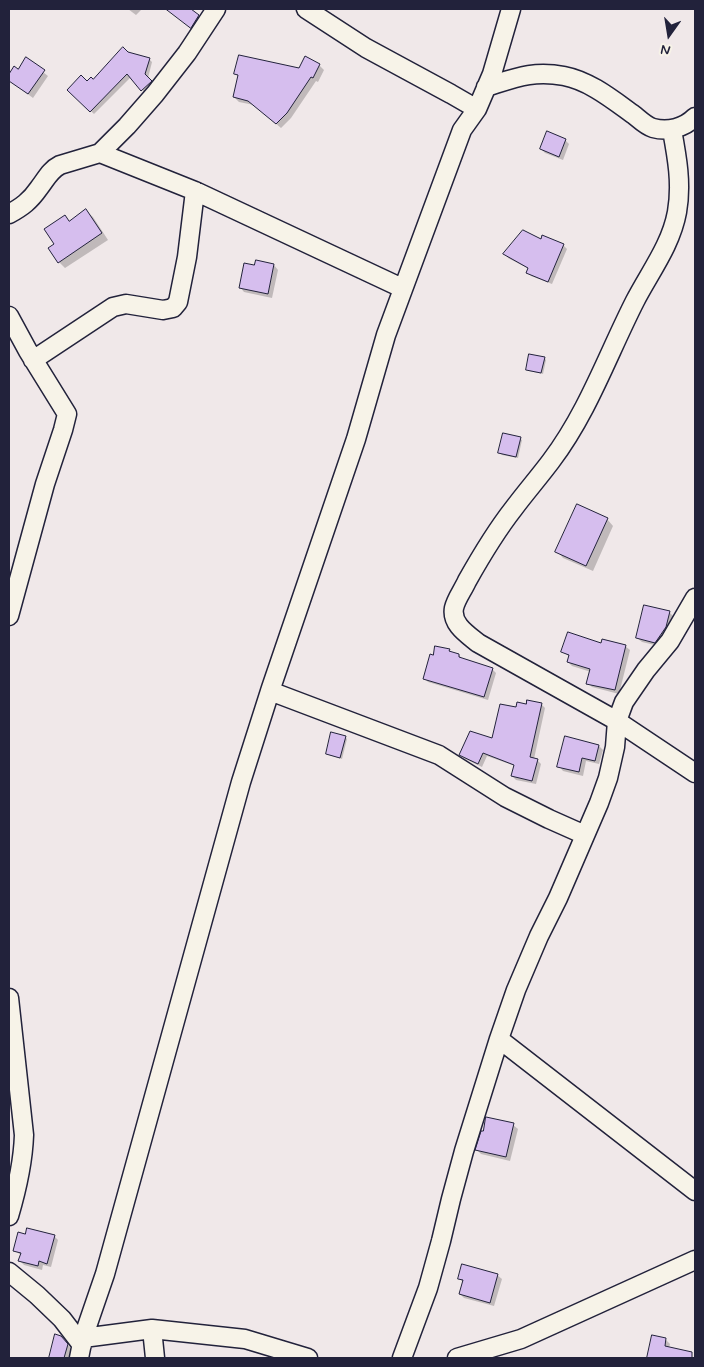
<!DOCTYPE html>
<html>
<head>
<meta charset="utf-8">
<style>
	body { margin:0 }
	#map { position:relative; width:704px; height:1367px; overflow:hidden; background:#f0e8e9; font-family:Mynerve,sans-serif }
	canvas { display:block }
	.frame { position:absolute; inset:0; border:10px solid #22223b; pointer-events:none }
	.north { position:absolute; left:644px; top:10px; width:50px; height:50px; -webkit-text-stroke:4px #f7f3e8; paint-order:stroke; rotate:193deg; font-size:14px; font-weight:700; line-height:20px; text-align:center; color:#22223b }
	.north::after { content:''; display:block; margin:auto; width:18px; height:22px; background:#22223b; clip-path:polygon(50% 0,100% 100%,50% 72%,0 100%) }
</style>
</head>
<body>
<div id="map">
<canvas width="704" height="1367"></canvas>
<div class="frame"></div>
<div class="north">N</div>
</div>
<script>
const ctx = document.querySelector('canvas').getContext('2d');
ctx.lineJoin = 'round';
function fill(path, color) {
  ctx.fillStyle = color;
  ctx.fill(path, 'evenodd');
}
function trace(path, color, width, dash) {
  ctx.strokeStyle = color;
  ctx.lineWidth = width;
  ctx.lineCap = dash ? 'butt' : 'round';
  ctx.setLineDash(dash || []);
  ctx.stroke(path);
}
const shadow = new Path2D(`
	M 128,9 L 142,9 L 136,15 Z
	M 175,9 L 189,9 L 203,20 L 195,31 L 172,12 Z
	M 127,53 L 149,59 L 152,62 L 148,78 L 154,85 L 145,93 L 131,77 L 94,114 L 69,90 L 93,81 Z
	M 26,59 L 48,76 L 33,98 L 9,80 L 9,76 L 15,68 L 19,70 Z
	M 319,65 L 324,70 L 318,82 L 316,81 L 291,118 L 281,128 L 254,105 L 239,102 L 234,97 L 239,77 L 236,73 L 299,70 Z
	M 565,140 L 569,144 L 563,160 L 545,153 L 541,149 Z
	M 86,211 L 93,217 L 108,240 L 65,268 L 59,262 L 56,244 L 65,217 L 70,222 Z
	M 541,241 L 563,245 L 567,249 L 552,284 L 531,276 L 528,272 L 529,269 L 508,258 L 505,254 Z
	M 274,265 L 278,270 L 272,298 L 244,292 L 240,287 L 255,267 Z
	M 544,358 L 546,360 L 543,374 L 529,371 L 527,369 Z
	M 520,439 L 522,440 L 518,458 L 502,455 L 500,453 Z
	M 607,519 L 613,526 L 593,571 L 563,558 L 557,551 Z
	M 669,612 L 673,616 L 670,632 L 659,646 L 642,642 L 637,638 Z
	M 602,644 L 625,646 L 630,650 L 619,694 L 592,687 L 588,683 L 591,672 L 572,666 L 568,662 L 570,657 L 563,652 Z
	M 449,650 L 452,654 L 459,655 L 463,660 L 492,669 L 496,673 L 488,700 L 428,682 L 424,678 L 434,656 Z
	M 541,704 L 545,708 L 534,759 L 537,760 L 541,764 L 536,784 L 516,780 L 512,776 L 515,766 L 487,756 L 482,767 L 465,759 L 461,755 L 493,739 L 516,708 Z
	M 345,737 L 347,739 L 342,759 L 329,755 L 327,753 Z
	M 599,746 L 603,750 L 599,764 L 586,761 L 583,776 L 563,771 L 559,766 Z
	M 513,1125 L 518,1129 L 510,1161 L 481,1154 L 477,1150 Z
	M 54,1236 L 58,1240 L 51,1267 L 43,1265 L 42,1270 L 24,1265 L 20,1261 L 21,1255 L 15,1251 Z
	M 497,1275 L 502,1279 L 494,1306 L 464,1298 L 460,1294 L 463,1282 L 460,1279 Z
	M 56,1335 L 65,1341 L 72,1350 L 69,1358 L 50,1358 Z
	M 653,1337 L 666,1340 L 670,1344 L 669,1348 L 686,1355 L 685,1358 L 648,1358 Z`);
const building = new Path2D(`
	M 166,9 L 191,9 L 199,15 L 191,28 Z
	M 123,47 L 128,52 L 150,58 L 145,74 L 152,81 L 141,91 L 127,74 L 90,112 L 67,90 L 81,75 L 87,81 L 91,77 L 93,79 Z
	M 239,55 L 299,68 L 305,56 L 320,64 L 313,78 L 311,77 L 287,113 L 276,124 L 248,101 L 233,97 L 238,75 L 234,74 Z
	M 26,57 L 45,70 L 28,94 L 9,81 L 9,74 L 14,66 L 18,69 Z
	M 547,131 L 566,139 L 559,157 L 540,149 Z
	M 86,209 L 102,233 L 58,263 L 48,248 L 54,244 L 44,229 L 65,215 L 69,221 Z
	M 523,230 L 541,239 L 542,235 L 564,244 L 548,282 L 526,273 L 528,268 L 503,254 Z
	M 256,260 L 274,264 L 268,294 L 239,288 L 244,263 L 254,265 Z
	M 529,354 L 545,357 L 541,373 L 526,370 Z
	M 503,433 L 521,437 L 516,457 L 498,453 Z
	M 577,504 L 608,518 L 586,566 L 555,552 Z
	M 644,605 L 670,611 L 666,627 L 655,643 L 636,638 Z
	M 568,632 L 601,643 L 602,639 L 626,645 L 615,690 L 586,684 L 590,669 L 567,662 L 569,655 L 561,652 Z
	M 435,646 L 450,649 L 449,651 L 459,654 L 459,657 L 493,668 L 484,697 L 423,679 L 430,654 L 433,655 Z
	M 527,700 L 542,703 L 530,757 L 538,759 L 532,781 L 511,776 L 514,765 L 483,753 L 478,764 L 459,755 L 470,731 L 492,738 L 500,704 L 516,707 L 517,702 L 526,704 Z
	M 331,732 L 346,736 L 340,758 L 326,754 Z
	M 565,736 L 599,745 L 595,761 L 582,758 L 579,772 L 557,767 Z
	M 486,1117 L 514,1123 L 506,1157 L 475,1150 L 481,1131 L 483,1131 Z
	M 27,1228 L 55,1235 L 47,1264 L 39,1261 L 38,1266 L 18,1261 L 21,1253 L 13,1251 L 18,1232 L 25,1234 Z
	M 462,1264 L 498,1274 L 490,1303 L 459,1294 L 463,1280 L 458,1279 Z
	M 55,1334 L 61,1336 L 68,1344 L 64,1358 L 49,1358 Z
	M 652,1335 L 666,1338 L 665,1346 L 692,1352 L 692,1358 L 647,1358 Z`);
const street = new Path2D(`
	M 306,9 L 366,48 L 451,94 L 477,109
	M 486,87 C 515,78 533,70 564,76 C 590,81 613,100 634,115 C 639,119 646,126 653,128 C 668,132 684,128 695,117
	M 672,130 C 677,157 682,184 677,212 C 671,245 650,272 635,301 C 608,354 588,412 551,461 C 539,477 526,492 514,508 C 496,531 481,556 467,581 C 463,590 456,599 454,608 C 451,624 467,634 478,643 L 617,721 L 695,773
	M 100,153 L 195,191 L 402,288
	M 9,214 C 22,207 30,201 39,188 C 46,179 50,170 60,165 L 100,153 L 127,126 L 155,94 L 187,53 L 216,9
	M 9,316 L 28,351 L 67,414 L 63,430 L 45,484 L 9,616
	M 33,360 L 113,307 L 126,304 L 163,310 L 173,308 L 178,302 L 187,257 L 195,191
	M 270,691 L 439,755 L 505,797 L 549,819 L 585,835
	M 9,998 L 24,1135 C 23,1164 17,1189 9,1216
	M 499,1039 L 695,1191
	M 9,1272 L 37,1295 L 62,1319 L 82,1345
	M 152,1329 L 155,1358
	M 83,1338 L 152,1329 L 245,1339 L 308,1358
	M 79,1358 L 83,1338 L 105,1274 L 241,782 L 271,688 L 356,439 L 386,335 L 462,130 L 477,109 L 492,74 L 511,9
	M 402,1358 L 428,1288 L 441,1241 L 451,1199 L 464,1151 L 499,1039 L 516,990 L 539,936 L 558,898 L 599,803 L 608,778 L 615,747 L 617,721 L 624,702 L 646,670 L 670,641 L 695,598
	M 457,1358 L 521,1339 L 695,1260`);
fill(shadow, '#0003');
fill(building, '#d6beee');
trace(building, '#22223b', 1);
trace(street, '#22223b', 21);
trace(street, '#f7f3e8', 18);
</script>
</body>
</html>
